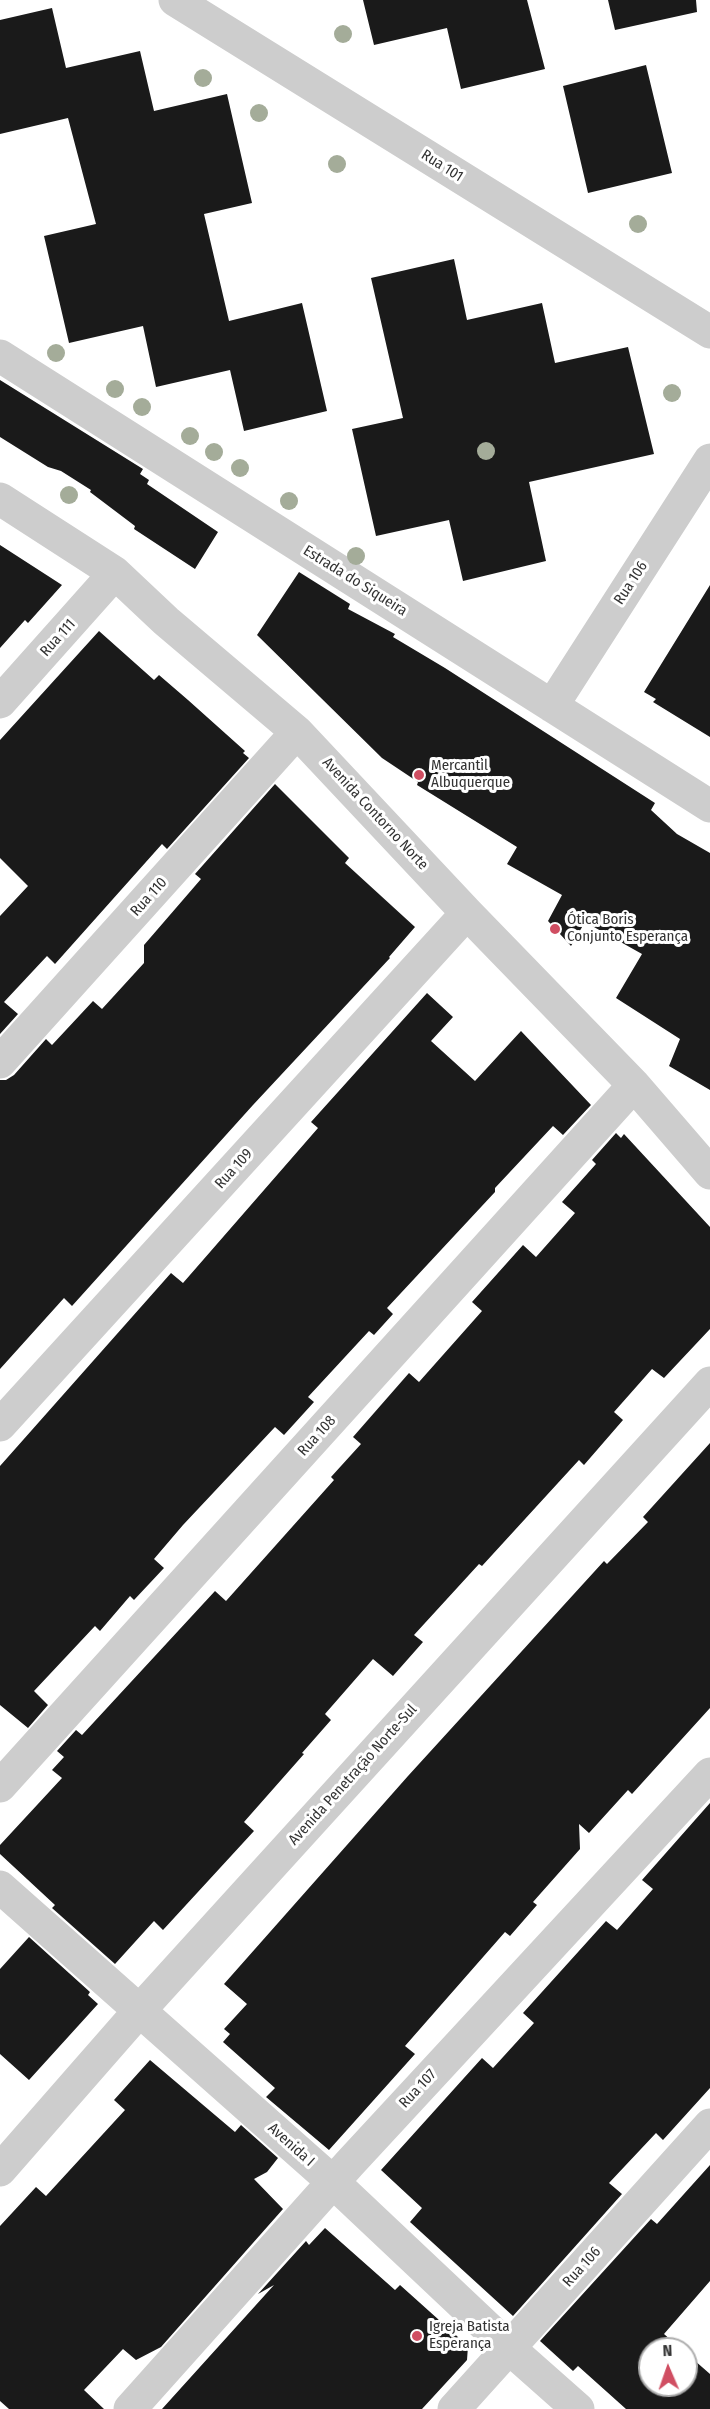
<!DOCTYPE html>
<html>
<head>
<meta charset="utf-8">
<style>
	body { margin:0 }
	#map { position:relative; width:710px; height:2409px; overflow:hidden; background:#fff; font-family:"Fira Sans Condensed",sans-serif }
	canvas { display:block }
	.north { position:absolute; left:638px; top:2337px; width:60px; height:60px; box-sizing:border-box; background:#fff; border:2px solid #adadad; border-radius:50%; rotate:358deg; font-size:16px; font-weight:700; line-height:24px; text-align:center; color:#333 }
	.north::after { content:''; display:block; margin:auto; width:21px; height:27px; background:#d04e62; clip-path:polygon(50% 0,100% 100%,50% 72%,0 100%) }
</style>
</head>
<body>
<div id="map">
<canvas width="710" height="2409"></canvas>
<div class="north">N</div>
</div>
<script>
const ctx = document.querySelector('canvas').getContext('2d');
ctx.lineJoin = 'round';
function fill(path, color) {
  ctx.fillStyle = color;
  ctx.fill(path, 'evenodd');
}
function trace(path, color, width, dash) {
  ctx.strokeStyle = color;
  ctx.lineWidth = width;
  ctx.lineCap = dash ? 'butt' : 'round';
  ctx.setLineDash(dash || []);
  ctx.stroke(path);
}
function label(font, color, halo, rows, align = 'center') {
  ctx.font = font + ' "Fira Sans Condensed",sans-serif';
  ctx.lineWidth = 6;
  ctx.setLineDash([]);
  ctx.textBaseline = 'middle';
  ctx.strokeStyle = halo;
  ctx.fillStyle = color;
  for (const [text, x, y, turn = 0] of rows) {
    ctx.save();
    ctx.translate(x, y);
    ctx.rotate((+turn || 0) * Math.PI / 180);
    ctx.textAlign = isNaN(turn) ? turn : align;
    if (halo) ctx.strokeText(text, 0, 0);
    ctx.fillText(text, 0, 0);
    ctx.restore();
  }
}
const building = new Path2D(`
	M 363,0 L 527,0 L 545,69 L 461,89 L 447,28 L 374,45 Z
	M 608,0 L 696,0 L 697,12 L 615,30 Z
	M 52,8 L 66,68 L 140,51 L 154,111 L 227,94 L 252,203 L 204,214 L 229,321 L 302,303 L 327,411 L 244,431 L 230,370 L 156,387 L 143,326 L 69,343 L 44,236 L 96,224 L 68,118 L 0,134 L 0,20 Z
	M 646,65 L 672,173 L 588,193 L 563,86 Z
	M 454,259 L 467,320 L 542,303 L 555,363 L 628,347 L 654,454 L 529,482 L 546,561 L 463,581 L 449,520 L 376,536 L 352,429 L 403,418 L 371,278 Z
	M 0,380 L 143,469 L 140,474 L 149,480 L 147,484 L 218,532 L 195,569 L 134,529 L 135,526 L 90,492 L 91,490 L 61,471 L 48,467 L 0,437 Z
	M 0,545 L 62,585 L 28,623 L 25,620 L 0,648 Z
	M 299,572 L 350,604 L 348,609 L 395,634 L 393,637 L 445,668 L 655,803 L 651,810 L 677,834 L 710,853 L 710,1090 L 669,1066 L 680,1039 L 616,998 L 642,954 L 585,922 L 571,946 L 548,921 L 562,895 L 507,864 L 517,847 L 417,785 L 418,782 L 382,758 L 257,635 Z
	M 710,585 L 710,737 L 653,702 L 656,699 L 644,692 Z
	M 99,631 L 154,680 L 159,675 L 188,700 L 245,751 L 243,753 L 249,758 L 167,849 L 162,844 L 55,964 L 47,956 L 4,1002 L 18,1014 L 0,1034 L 0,916 L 28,886 L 0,858 L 0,740 Z
	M 275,784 L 349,858 L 345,863 L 415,927 L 389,957 L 390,958 L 253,1105 L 72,1306 L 64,1298 L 0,1369 L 0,1080 L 6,1080 L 14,1075 L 46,1039 L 52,1045 L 93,1001 L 102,1009 L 144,963 L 144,945 L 201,879 L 195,874 Z
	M 427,993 L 453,1017 L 431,1041 L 475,1081 L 521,1031 L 591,1105 L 563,1135 L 553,1126 L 495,1188 L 495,1192 L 387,1308 L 393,1314 L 374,1335 L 369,1331 L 308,1397 L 314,1402 L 284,1435 L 275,1427 L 183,1525 L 154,1559 L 164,1568 L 134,1600 L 130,1596 L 100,1631 L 95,1626 L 34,1691 L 48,1705 L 28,1728 L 0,1705 L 0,1466 L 171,1273 L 183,1283 L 318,1128 L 311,1122 Z
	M 616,1133 L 621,1138 L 624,1134 L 710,1227 L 710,1329 L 664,1378 L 652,1369 L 614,1412 L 623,1420 L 584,1465 L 579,1460 L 482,1566 L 479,1564 L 414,1635 L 423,1642 L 393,1676 L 373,1659 L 325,1714 L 331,1720 L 302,1753 L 304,1754 L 244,1822 L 254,1831 L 163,1930 L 154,1921 L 115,1964 L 52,1908 L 55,1905 L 0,1854 L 0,1845 L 62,1778 L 52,1770 L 64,1757 L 57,1751 L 76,1730 L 82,1735 L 215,1591 L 226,1601 L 334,1480 L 331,1477 L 361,1444 L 353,1437 L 409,1373 L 419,1382 L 482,1311 L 472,1302 L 523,1245 L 536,1257 L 575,1213 L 562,1202 L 596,1164 L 592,1160 Z
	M 710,1443 L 710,1708 L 632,1794 L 628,1790 L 589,1833 L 579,1824 L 580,1849 L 533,1902 L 537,1905 L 510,1936 L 505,1932 L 405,2046 L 415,2054 L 329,2150 L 266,2097 L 275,2088 L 223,2042 L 230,2034 L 224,2029 L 247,2004 L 224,1984 L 408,1776 L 604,1561 L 607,1564 L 648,1522 L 643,1517 Z
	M 710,1803 L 710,2088 L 663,2140 L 656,2133 L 609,2183 L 622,2194 L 513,2316 L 410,2222 L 422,2208 L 381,2170 L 482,2058 L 493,2068 L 534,2023 L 523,2013 L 606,1921 L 617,1930 L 653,1889 L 642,1880 Z
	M 29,1937 L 90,1992 L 88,1995 L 98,2004 L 29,2080 L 0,2054 L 0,1969 Z
	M 150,2060 L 235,2132 L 241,2125 L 278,2158 L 267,2172 L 254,2179 L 283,2209 L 161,2347 L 136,2360 L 123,2349 L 84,2390 L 104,2409 L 9,2409 L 0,2401 L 0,2226 L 36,2187 L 46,2196 L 125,2110 L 114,2100 Z
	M 710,2165 L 710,2281 L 664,2334 L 681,2349 L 650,2349 L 650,2385 L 686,2385 L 686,2353 L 710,2374 L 710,2409 L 626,2409 L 578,2366 L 573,2371 L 540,2341 L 651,2219 L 657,2224 Z
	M 325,2228 L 395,2290 L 400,2285 L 468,2346 L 467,2360 L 422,2409 L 162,2409 L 274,2285 L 258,2294 L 306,2241 L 309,2245 Z`);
const minor = new Path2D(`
	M 175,0 L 710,332
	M 0,356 L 710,806
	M 0,499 L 115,573 L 166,621 L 297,732 L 467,913 L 634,1085 L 710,1173
	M 0,702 L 115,573
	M 552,706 L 710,460
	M 0,1062 L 297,732
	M 0,1425 L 467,913
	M 0,1786 L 634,1085
	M 0,1887 L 333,2182 L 509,2348 L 578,2409
	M 0,2170 L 140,2010 L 710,1383
	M 130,2409 L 350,2163 L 710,1774
	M 454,2409 L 710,2125`);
const trees = [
	[343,34],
	[203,78],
	[259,113],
	[337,164],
	[638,224],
	[56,353],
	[115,389],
	[672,393],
	[142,407],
	[190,436],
	[486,451],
	[214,452],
	[240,468],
	[69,495],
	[289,501],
	[356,556]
];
const markers = [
	[419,775,6,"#d04e62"],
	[555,929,6,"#d04e62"],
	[417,2336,6,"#d04e62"]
];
const streetNames = [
	["Rua 101",442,166,32],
	["Estrada do Siqueira",355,581,32],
	["Rua 106",631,583,-57],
	["Rua 111",58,638,-48],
	["Avenida Contorno Norte",375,814,47],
	["Rua 110",149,897,-48],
	["Rua 109",234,1169,-48],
	["Rua 108",317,1436,-48],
	["Avenida Penetração Norte-Sul",353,1775,-48],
	["Rua 107",418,2089,-47],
	["Avenida I",291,2145,42],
	["Rua 106",582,2267,-48]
];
const poiNames = [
	["Mercantil",431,766],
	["Albuquerque",431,783],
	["Ótica Boris",567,920],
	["Conjunto Esperança",567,937],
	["Igreja Batista",429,2327],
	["Esperança",429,2344]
];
fill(building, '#1a1a1a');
trace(minor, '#cdcdcd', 33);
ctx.fillStyle = '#a4ac99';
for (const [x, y] of trees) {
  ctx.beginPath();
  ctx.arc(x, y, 9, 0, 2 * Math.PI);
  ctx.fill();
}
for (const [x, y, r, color] of markers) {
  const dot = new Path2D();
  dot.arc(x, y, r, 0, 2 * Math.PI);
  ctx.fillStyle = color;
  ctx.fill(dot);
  trace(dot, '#fff', 2);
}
label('15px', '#333', '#fff', streetNames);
label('15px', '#333', '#fff', poiNames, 'left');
</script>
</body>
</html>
